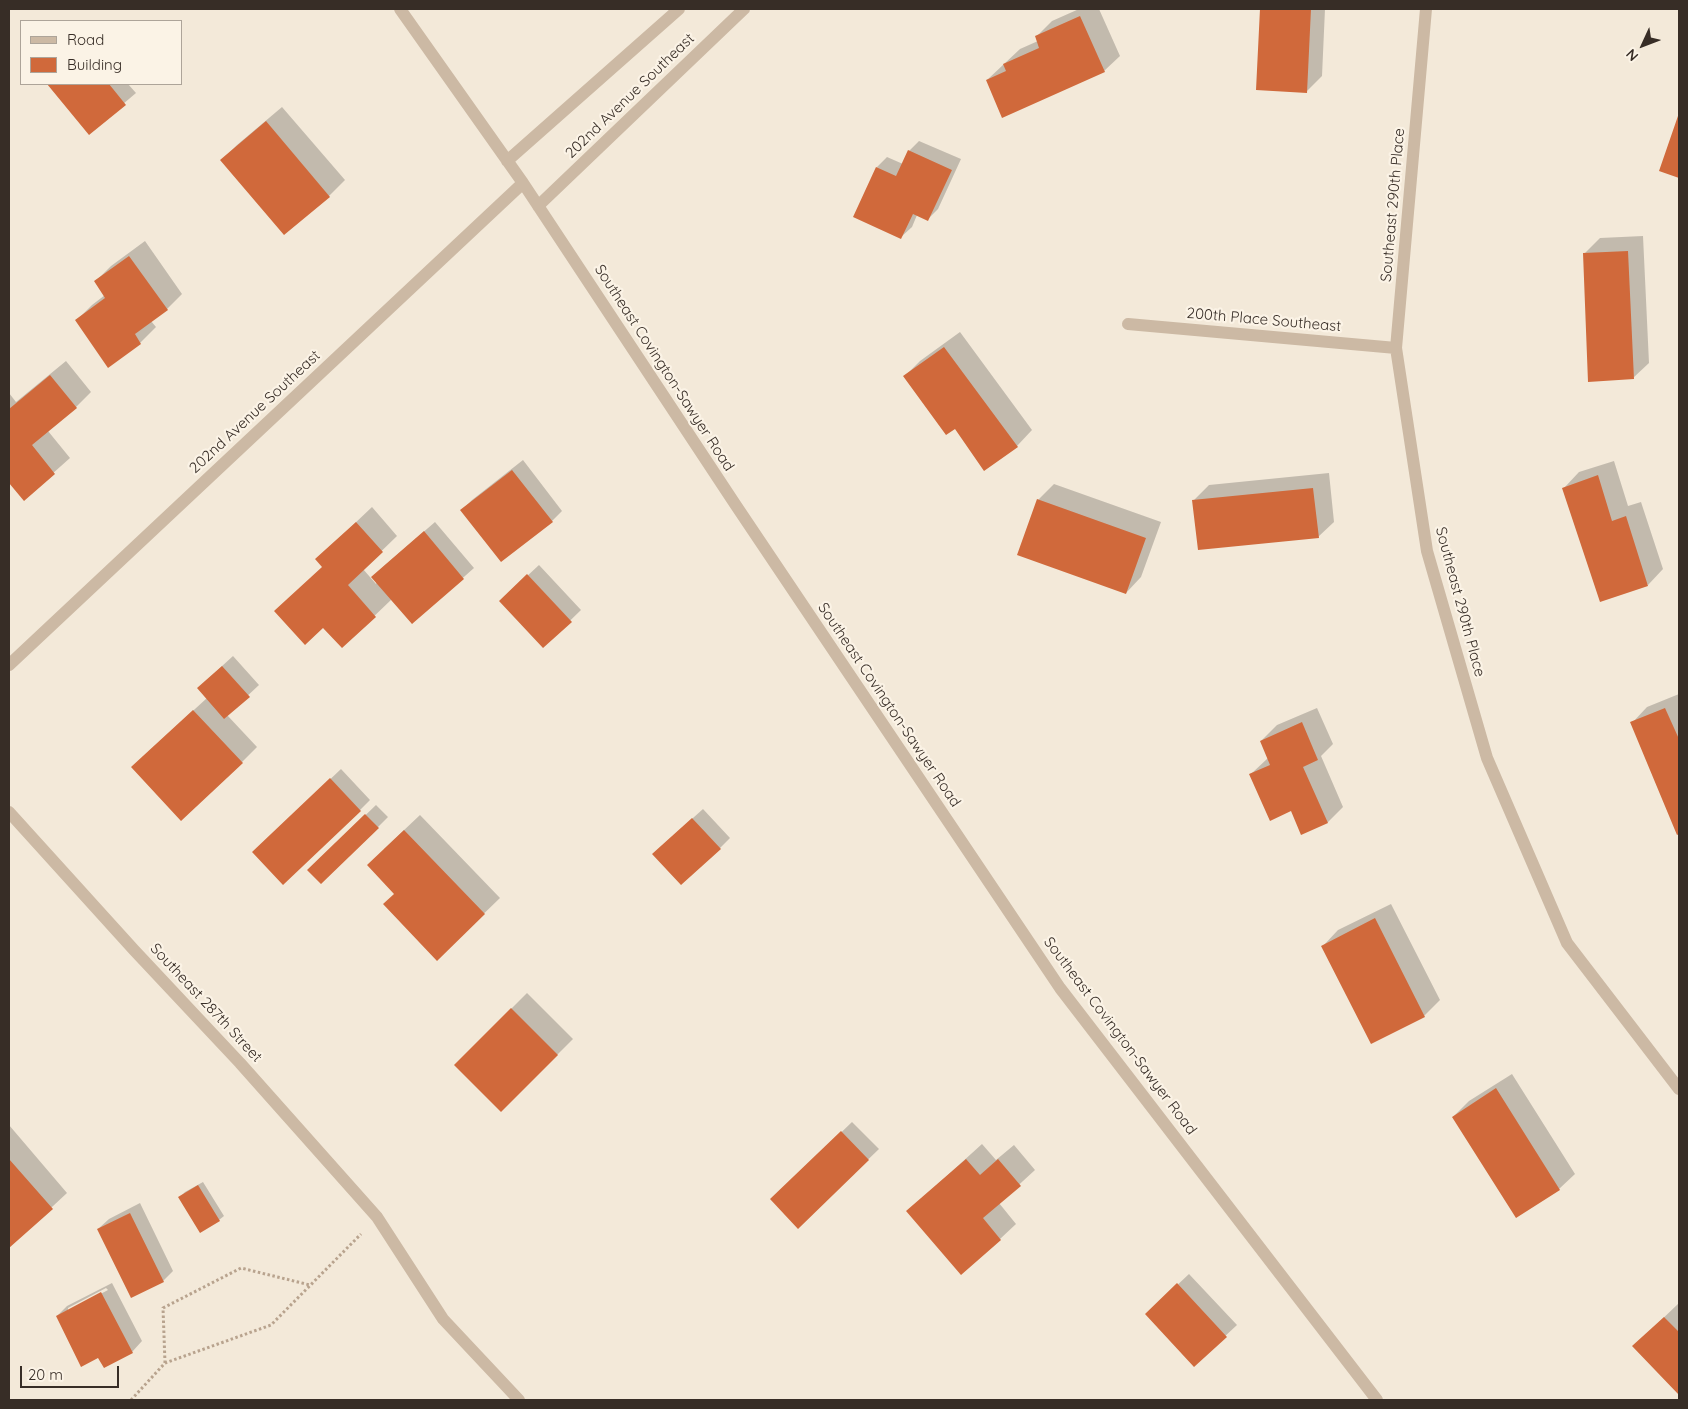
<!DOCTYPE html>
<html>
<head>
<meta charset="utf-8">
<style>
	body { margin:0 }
	#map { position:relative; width:1688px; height:1409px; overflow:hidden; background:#f3e9d9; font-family:Quicksand,sans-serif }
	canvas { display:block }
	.frame { position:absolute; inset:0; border:10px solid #372d26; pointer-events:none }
	.legend { position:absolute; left:20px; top:20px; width:162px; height:65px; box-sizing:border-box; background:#fbf3e6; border:1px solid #ada499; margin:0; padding:6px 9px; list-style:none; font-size:15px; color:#372d26 }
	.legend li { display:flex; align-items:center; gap:10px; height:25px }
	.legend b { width:25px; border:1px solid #ada499 }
	.north { position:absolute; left:1618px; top:20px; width:50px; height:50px; -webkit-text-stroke:4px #fbf3e6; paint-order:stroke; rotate:227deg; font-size:14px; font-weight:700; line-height:20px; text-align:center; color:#372d26 }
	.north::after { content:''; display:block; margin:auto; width:18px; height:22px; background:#372d26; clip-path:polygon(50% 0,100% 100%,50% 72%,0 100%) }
	.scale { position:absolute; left:20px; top:1366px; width:99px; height:22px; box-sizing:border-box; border:2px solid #372d26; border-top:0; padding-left:6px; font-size:15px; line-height:18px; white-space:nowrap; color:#372d26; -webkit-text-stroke:4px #fbf3e6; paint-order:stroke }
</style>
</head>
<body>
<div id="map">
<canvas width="1688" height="1409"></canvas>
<div class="frame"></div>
<ul class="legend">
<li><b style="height:6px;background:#ccb9a4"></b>Road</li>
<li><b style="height:14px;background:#d0693b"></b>Building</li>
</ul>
<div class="north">N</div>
<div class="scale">20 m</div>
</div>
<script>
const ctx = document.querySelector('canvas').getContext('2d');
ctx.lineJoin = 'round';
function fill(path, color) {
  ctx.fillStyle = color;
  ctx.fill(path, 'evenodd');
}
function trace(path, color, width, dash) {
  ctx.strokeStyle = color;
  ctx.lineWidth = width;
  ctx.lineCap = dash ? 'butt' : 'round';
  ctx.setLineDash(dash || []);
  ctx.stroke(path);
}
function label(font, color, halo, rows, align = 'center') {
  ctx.font = font + ' Quicksand,sans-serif';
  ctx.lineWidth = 4.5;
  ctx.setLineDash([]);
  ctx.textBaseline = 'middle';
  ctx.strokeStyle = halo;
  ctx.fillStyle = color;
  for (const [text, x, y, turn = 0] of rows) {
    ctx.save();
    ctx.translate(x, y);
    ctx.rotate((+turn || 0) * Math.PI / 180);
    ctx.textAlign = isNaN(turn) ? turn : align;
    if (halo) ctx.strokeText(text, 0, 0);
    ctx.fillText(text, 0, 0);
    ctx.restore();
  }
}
const shadow = new Path2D(`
	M 1079,9 L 1099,9 L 1120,56 L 1104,71 L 987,80 L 1020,49 L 1038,41 L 1036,37 L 1052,21 Z
	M 1261,9 L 1325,9 L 1322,76 L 1306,92 L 1257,89 Z
	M 48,84 L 128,84 L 136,93 L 89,133 Z
	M 282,107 L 345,180 L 329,196 L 284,234 L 222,160 L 237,145 Z
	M 1679,116 L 1679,177 L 1660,170 Z
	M 919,141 L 961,159 L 938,209 L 928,219 L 917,215 L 912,227 L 901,237 L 877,167 L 887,157 L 903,164 L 909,151 Z
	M 1643,236 L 1649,363 L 1633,378 L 1584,254 L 1600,238 Z
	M 145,241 L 182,294 L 167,309 L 151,321 L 156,327 L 140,343 L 108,366 L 76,321 L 92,305 L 105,295 L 95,282 L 111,266 Z
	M 960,332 L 1032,430 L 1017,446 L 955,427 L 905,376 L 920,361 Z
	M 66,361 L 91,392 L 76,407 L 48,431 L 70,458 L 24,499 L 9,481 L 9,393 L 16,402 Z
	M 523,460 L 562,511 L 552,521 L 462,510 L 472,500 Z
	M 1614,461 L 1628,506 L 1641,502 L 1663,569 L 1648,585 L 1564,488 L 1579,472 Z
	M 1329,473 L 1334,522 L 1318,537 L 1194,500 L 1209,485 Z
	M 1054,484 L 1161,522 L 1141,577 L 1126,593 L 1038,500 Z
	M 372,507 L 397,536 L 363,569 L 376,584 L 383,567 L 435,522 L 474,568 L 412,623 L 392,599 L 342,647 L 323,566 L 333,544 Z
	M 539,565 L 581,610 L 543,647 L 511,591 Z
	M 233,656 L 259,685 L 227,715 L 257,747 L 242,762 L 148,752 L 207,698 L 209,678 Z
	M 1679,694 L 1679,832 L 1678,833 L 1632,723 L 1647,707 Z
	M 1317,708 L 1333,744 L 1321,756 L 1343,807 L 1328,822 L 1302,833 L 1292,810 L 1251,774 L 1268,758 L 1261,741 L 1277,725 Z
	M 341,769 L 370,800 L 360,810 L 264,842 Z
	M 376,805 L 388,817 L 378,827 L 319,860 Z
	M 703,809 L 730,838 L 720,848 L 664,844 Z
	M 420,815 L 500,898 L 437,959 L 396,893 L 384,849 Z
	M 1391,904 L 1440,1000 L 1424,1016 L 1323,946 L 1338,930 Z
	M 527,993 L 573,1039 L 501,1111 L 455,1065 Z
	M 1512,1074 L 1575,1174 L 1559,1189 L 1453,1117 L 1469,1101 Z
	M 852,1122 L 879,1149 L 798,1227 L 772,1199 Z
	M 9,1125 L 67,1193 L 9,1247 Z
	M 982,1144 L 996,1160 L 1014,1145 L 1035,1170 L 999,1203 L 1016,1224 L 1000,1239 L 908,1211 Z
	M 203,1182 L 224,1216 L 219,1220 L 180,1197 L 185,1192 Z
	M 140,1203 L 173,1271 L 163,1281 L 98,1229 L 109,1219 Z
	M 1189,1274 L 1237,1325 L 1194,1365 L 1157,1304 Z
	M 112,1283 L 142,1341 L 132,1352 L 99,1356 L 57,1316 L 67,1306 ZM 106,1288 L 108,1290 L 68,1311 L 68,1308 Z
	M 1679,1303 L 1679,1393 L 1634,1346 Z`);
const building = new Path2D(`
	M 1260,9 L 1311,9 L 1307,93 L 1256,90 Z
	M 1080,16 L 1105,72 L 1002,118 L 986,80 L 1006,71 L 1003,64 L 1039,48 L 1035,36 Z
	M 47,84 L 109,84 L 126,105 L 89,135 Z
	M 1679,113 L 1679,178 L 1659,171 Z
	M 266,121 L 330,197 L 284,235 L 220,160 Z
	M 908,150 L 952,170 L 928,221 L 913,214 L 901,239 L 853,217 L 876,167 L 896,176 Z
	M 1628,251 L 1634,379 L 1588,382 L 1583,253 Z
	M 129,256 L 168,310 L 135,334 L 141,344 L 108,368 L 75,320 L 105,298 L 94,281 Z
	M 944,347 L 1018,447 L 984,471 L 955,429 L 946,435 L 903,376 Z
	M 50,375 L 77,408 L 32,445 L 55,474 L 24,501 L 9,483 L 9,409 Z
	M 512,470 L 553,522 L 501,562 L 460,510 Z
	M 1598,475 L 1612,521 L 1626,516 L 1648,586 L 1600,602 L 1562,488 Z
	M 1313,488 L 1319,538 L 1198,550 L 1192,500 Z
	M 1037,499 L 1146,538 L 1126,594 L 1017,555 Z
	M 356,522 L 383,552 L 348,585 L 376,617 L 342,648 L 323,628 L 305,645 L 274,611 L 322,567 L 315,559 Z
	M 424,531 L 464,579 L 412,624 L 371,577 Z
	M 527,574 L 572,622 L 543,648 L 499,601 Z
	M 222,666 L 250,697 L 224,719 L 197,688 Z
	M 1665,708 L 1679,739 L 1679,834 L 1677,835 L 1630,722 Z
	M 193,710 L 243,763 L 181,821 L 131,767 Z
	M 1302,722 L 1318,760 L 1303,767 L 1328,823 L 1301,835 L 1291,811 L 1270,821 L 1249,774 L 1270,765 L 1260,741 Z
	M 330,778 L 361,811 L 283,885 L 252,852 Z
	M 365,814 L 379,828 L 321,884 L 307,870 Z
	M 692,818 L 721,849 L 681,885 L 652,854 Z
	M 404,830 L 485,914 L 437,961 L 383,904 L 394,894 L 367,865 Z
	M 1375,918 L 1425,1017 L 1371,1044 L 1321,946 Z
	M 511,1008 L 558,1055 L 501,1112 L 454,1065 Z
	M 1496,1088 L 1560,1190 L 1516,1218 L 1452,1117 Z
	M 841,1131 L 869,1160 L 798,1229 L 770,1199 Z
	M 9,1159 L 53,1209 L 9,1248 Z
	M 966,1159 L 980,1175 L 998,1159 L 1021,1186 L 983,1218 L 1001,1240 L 961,1275 L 906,1211 Z
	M 198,1185 L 220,1221 L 200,1233 L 178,1197 Z
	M 130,1213 L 164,1282 L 131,1298 L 97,1229 Z
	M 1177,1283 L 1227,1337 L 1194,1367 L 1145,1314 Z
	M 101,1292 L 133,1353 L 104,1368 L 98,1358 L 81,1367 L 56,1316 Z
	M 1664,1317 L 1679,1332 L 1679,1395 L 1632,1346 Z`);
const path = new Path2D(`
	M 165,1363 L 163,1308 L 241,1268 L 310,1285
	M 131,1400 L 165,1363 L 271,1325 L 361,1234`);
const minor = new Path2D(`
	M 400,9 L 523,183 L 735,504 L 1060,988 L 1377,1400
	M 1426,9 L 1396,348 L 1427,551 L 1487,758 L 1567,943 L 1679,1089
	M 507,161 L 679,9
	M 538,206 L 744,9
	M 1128,324 L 1396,348
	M 9,665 L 523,183
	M 9,812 L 134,950 L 240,1063 L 377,1217 L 443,1319 L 519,1400`);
const streetNames = [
	["202nd Avenue Southeast",630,96,-44],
	["Southeast 290th Place",1393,205,-85],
	["200th Place Southeast",1264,320,5],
	["Southeast Covington-Sawyer Road",664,368,57],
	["202nd Avenue Southeast",255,412,-43],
	["Southeast 290th Place",1460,602,75],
	["Southeast Covington-Sawyer Road",889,705,56],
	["Southeast 287th Street",206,1003,47],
	["Southeast Covington-Sawyer Road",1120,1036,53]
];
fill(shadow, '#0003');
fill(building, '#d0693b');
trace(path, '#b8a38e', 3, [2.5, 2.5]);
trace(minor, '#ccb9a4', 12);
label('15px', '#372d26', '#fbf3e6', streetNames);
</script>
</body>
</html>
